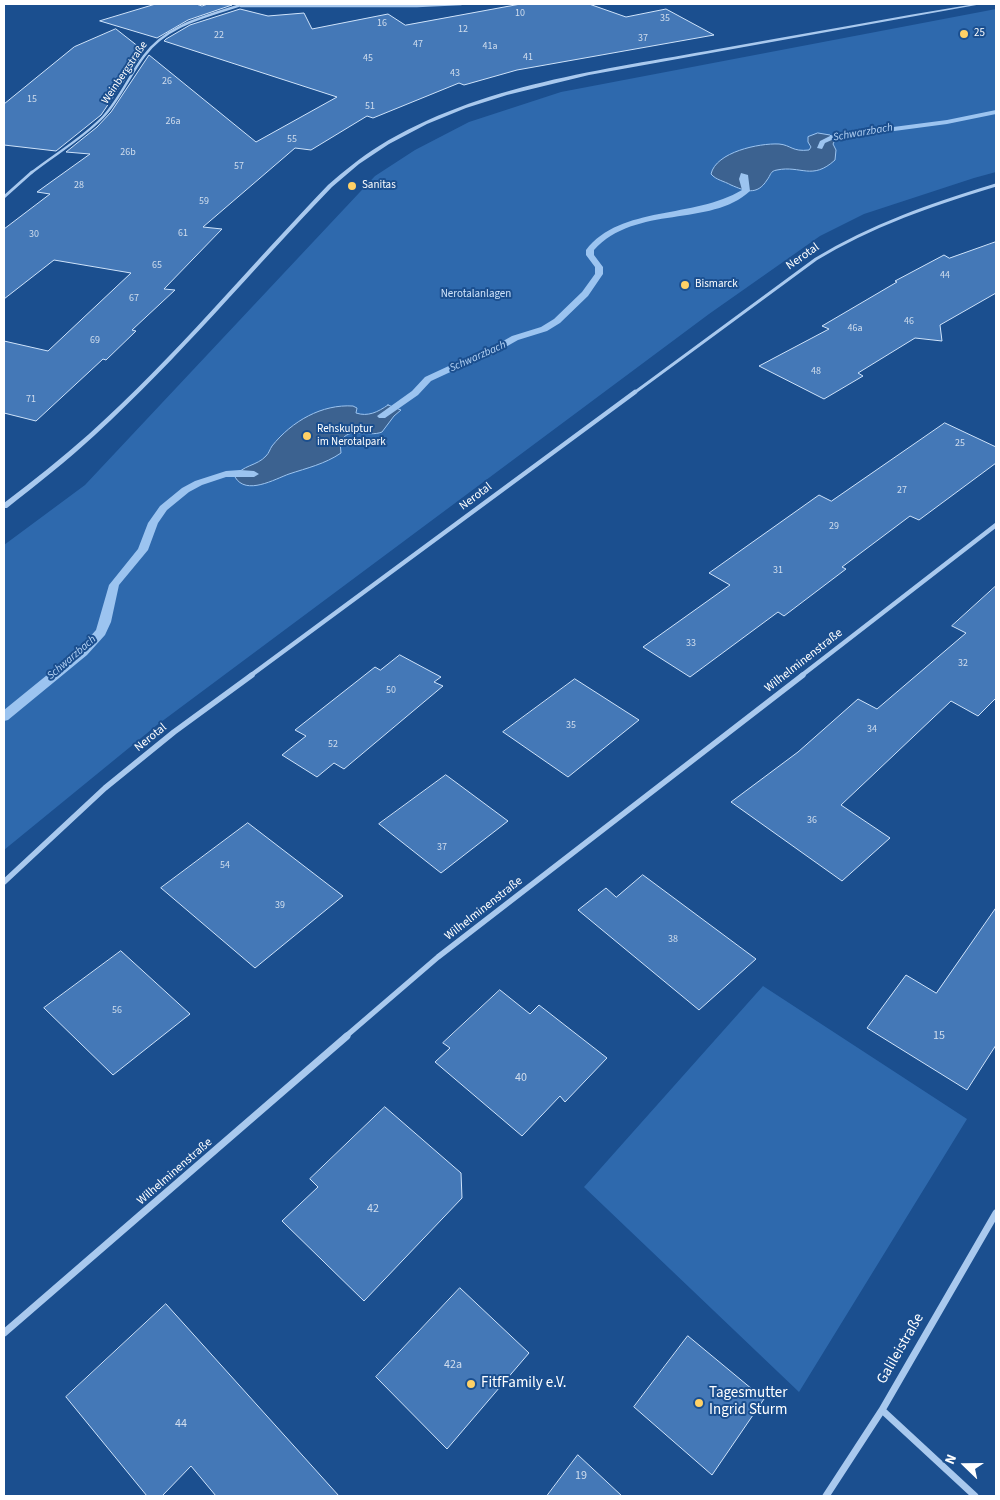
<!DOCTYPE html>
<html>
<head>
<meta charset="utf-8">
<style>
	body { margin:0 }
	#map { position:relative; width:1000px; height:1500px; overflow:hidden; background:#1b4f8f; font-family:"Source Sans 3",sans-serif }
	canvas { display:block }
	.frame { position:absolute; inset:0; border:5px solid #fff; pointer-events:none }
	.north { position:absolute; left:940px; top:1440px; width:50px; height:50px; -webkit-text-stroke:4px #1b4f8f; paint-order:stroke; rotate:292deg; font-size:14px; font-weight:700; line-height:20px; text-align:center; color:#fff }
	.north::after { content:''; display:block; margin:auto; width:18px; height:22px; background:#fff; clip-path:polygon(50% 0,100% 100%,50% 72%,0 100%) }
</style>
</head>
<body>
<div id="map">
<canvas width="1000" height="1500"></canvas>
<div class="frame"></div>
<div class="north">N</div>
</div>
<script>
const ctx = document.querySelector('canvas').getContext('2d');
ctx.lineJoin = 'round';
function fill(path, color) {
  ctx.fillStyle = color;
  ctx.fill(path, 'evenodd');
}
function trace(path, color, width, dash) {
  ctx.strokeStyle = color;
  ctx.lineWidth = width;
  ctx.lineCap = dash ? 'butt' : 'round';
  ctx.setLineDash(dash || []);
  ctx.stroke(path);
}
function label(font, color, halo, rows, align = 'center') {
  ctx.font = font + ' "Source Sans 3",sans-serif';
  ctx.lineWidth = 4;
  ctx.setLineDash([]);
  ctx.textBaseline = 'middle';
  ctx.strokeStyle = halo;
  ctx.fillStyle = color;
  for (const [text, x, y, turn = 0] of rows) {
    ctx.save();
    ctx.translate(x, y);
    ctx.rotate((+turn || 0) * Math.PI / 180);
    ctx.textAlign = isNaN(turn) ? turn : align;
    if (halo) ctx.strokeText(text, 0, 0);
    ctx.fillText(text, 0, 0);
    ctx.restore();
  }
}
const green = new Path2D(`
	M 996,9 L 996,172 L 974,178 L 864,214 L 820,236 L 709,314 L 157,725 L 4,850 L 4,545 L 85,485 L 375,176 L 415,150 L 469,122 L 561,92 Z
	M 763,986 L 967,1119 L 799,1392 L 584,1187 Z`);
const water = new Path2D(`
	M 818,133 L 830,135 L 835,140 L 833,144 L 836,150 L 835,160 C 812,181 801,165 777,170 C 770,171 771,175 767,180 C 757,196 745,191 731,185 C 724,181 716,180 711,174 C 716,152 759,143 779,144 C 791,145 792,152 809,150 L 811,147 L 808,142 L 808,137 Z
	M 388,405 L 401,410 L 394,416 L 382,432 C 367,438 350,425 340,442 L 341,453 C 325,464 307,468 289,474 C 275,479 246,496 235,477 C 242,465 257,466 266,456 C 269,453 270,449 272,446 C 292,421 322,404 353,406 L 357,408 L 356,413 C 368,417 378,412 388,405 Z`);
const stream = new Path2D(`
	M 996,110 L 996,114 L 947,124 L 834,139 L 825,143 L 822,149 L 817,148 L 820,141 L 832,135 L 947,120 Z
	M 741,173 L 748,175 L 750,191 C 710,228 636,204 594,250 L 594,255 L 603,267 L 603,274 L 588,296 L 560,323 L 547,331 L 518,340 L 488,357 L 472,362 L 431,381 L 418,395 L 385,418 L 379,418 L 377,416 L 412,391 L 425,377 L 466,358 L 482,353 L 512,336 L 541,327 L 554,319 L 582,292 L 595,274 L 595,267 L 586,255 L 586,250 C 621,205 694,219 742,190 L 739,179 Z
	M 240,470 L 254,471 L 259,474 L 254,477 L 226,477 L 202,485 L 189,492 L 167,510 L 158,523 L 148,550 L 119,585 L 111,622 L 105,635 L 87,655 L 8,720 L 4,721 L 4,710 L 79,649 L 96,630 L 109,585 L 138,549 L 148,523 L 160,506 L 182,488 L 195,481 L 226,471 Z`);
const building = new Path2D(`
	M 156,4 L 196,4 L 202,6 L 208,4 L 232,5 L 188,20 L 157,38 L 100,21 Z
	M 521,4 L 589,4 L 626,17 L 666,9 L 714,35 L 517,70 L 464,85 L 459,83 L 373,118 L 367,116 L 311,150 L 295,148 L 203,227 L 222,229 L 164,289 L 175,290 L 132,330 L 136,331 L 106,360 L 103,359 L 36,421 L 4,413 L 4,341 L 48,351 L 131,273 L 54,260 L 4,299 L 4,229 L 50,194 L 37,192 L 90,154 L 66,152 L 97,127 L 111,112 L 149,55 L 256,142 L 337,97 L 164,41 L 166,39 L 190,25 L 240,9 L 268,16 L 304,13 L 312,29 L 388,14 L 405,25 Z
	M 116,29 L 144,51 L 101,115 L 56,151 L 4,145 L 4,104 L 74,47 Z
	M 996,242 L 996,293 L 940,325 L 942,341 L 915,338 L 858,373 L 863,376 L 824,399 L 759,366 L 829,329 L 822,326 L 897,282 L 895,281 L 944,255 L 949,258 Z
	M 945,423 L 996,447 L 996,463 L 919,520 L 910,516 L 842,567 L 846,569 L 784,616 L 778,612 L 690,677 L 643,647 L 730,585 L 709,573 L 819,495 L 831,501 Z
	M 996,586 L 996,698 L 978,716 L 951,701 L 841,805 L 890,838 L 842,881 L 731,802 L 798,752 L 858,699 L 877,709 L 966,633 L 952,626 Z
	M 400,655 L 441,677 L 434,682 L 443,686 L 344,769 L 334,763 L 317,777 L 282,755 L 306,736 L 295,730 L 375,667 L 380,670 Z
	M 575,679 L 639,720 L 568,777 L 503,732 Z
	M 446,775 L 508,821 L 441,873 L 379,824 Z
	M 248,823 L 343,896 L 255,968 L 161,888 Z
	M 643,875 L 756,959 L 699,1010 L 578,910 L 606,888 L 616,897 Z
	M 996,908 L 996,1045 L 967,1090 L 867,1028 L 906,975 L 936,993 Z
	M 121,951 L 190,1014 L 113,1075 L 44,1008 Z
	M 500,990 L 530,1014 L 539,1005 L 607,1058 L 565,1102 L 560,1096 L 522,1136 L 435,1062 L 450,1048 L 443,1043 Z
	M 385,1107 L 461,1173 L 462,1198 L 364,1301 L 282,1221 L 318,1187 L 310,1179 Z
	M 460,1288 L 529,1353 L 447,1449 L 376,1377 Z
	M 166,1304 L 339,1496 L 216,1496 L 191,1466 L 162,1496 L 147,1496 L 66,1397 Z
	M 688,1336 L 764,1399 L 712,1475 L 634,1407 Z
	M 578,1455 L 622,1496 L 547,1496 Z`);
const minorFar4 = new Path2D(`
	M 241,6 L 417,6 L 461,4
	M 31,173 C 55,154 82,139 103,117 C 120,99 129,76 144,56 C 167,24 208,16 244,4`);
const minorFar3 = new Path2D(`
	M 4,197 L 32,172
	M 634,393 L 816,259 C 872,225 933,204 996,185`);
const minorFar2 = new Path2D(`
	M 250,676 L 635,392
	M 801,676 L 996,525`);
const minorFar1 = new Path2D(`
	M 4,882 L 105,788 L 174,732 L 252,675
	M 345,1037 L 438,957 L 803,675`);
const minor = new Path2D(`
	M 4,1333 L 347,1036
	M 882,1410 L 975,1496
	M 826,1496 L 882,1410 L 996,1213`);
const tertiary = new Path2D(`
	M 975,4 L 982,4 L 589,75 L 507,95 L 466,108 L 427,124 L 389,144 L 359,164 L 332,187 C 253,269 179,358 95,435 C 67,461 37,484 7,508 L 4,508 L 4,503 C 33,481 62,458 89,434 C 174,358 249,267 328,185 C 344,171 361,157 379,146 C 480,84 603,70 718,49 C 804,34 889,18 975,4 Z`);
const markers = [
	[964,34,5,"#ffd166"],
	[352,186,5,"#ffd166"],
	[685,285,5,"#ffd166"],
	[307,436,5,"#ffd166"],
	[471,1384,5,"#ffd166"],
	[699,1403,5,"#ffd166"]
];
const numberNames = [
	["10",520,14],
	["35",665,19],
	["16",382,24],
	["12",463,30],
	["22",219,36],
	["37",643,39],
	["47",418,45],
	["41a",490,47],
	["41",528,58],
	["45",368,59],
	["43",455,74],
	["26",167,82],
	["15",32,100],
	["51",370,107],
	["26a",173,122],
	["55",292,140],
	["26b",128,153],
	["57",239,167],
	["28",79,186],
	["59",204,202],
	["61",183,234],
	["30",34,235],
	["65",157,266],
	["44",945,276],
	["67",134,299],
	["46",909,322],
	["46a",855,329],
	["69",95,341],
	["48",816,372],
	["71",31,400],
	["25",960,444],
	["27",902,491],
	["29",834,527],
	["31",778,571],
	["33",691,644],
	["32",963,664],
	["50",391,691],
	["35",571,726],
	["34",872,730],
	["52",333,745],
	["36",812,821],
	["37",442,848],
	["54",225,866],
	["39",280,906],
	["38",673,940],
	["56",117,1011]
];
const farPoinames = [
	["25",974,34],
	["Sanitas",362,186],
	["Bismarck",695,285],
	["Rehskulptur",317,430],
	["im Nerotalpark",317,443]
];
const farStreetnames = [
	["Weinbergstraße",125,73,-56]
];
const farWaternames = [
	["Schwarzbach",863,133,-10],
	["Schwarzbach",478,357,-24],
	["Schwarzbach",72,658,-41]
];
const farParknames = [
	["Nerotalanlagen",476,295]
];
const streetNames = [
	["Nerotal",803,257,-35],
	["Nerotal",476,497,-37],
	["Wilhelminenstraße",804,661,-38],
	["Nerotal",151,738,-39],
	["Wilhelminenstraße",484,909,-38],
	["Wilhelminenstraße",175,1172,-41]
];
const nearNumbernames = [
	["15",939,1036],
	["40",521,1078],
	["42",373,1209],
	["42a",453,1365],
	["44",181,1424],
	["19",581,1476]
];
const nearStreetnames = [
	["Galileistraße",901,1349,-60]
];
const nearPoinames = [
	["FitfFamily e.V.",481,1384],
	["Tagesmutter",709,1394],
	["Ingrid Sturm",709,1411]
];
fill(green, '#2e69ad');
fill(water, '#3c6290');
trace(water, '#9cc4f0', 1);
fill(stream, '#9cc4f0');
fill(building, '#4478b7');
trace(building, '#cfe3fa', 1);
trace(minorFar4, '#a9c9ee', 2.5);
trace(minorFar3, '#a9c9ee', 3);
trace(minorFar2, '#a9c9ee', 4.5);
trace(minorFar1, '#a9c9ee', 5.5);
trace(minor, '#a9c9ee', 7);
fill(tertiary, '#a9c9ee');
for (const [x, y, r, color] of markers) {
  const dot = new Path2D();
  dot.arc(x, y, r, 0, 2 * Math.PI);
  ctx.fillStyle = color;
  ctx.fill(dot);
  trace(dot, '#1b4f8f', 2);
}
label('10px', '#d0dded', null, numberNames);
label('11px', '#fff', '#1b4f8f', farPoinames, 'left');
label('11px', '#fff', '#1b4f8f', farStreetnames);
label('italic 11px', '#b5d3f5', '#1b4f8f', farWaternames);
label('11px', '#cfe3fa', '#1b4f8f', farParknames);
label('12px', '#fff', '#1b4f8f', streetNames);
label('12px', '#d0dded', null, nearNumbernames);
label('15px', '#fff', '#1b4f8f', nearStreetnames);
label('15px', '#fff', '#1b4f8f', nearPoinames, 'left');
</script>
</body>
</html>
